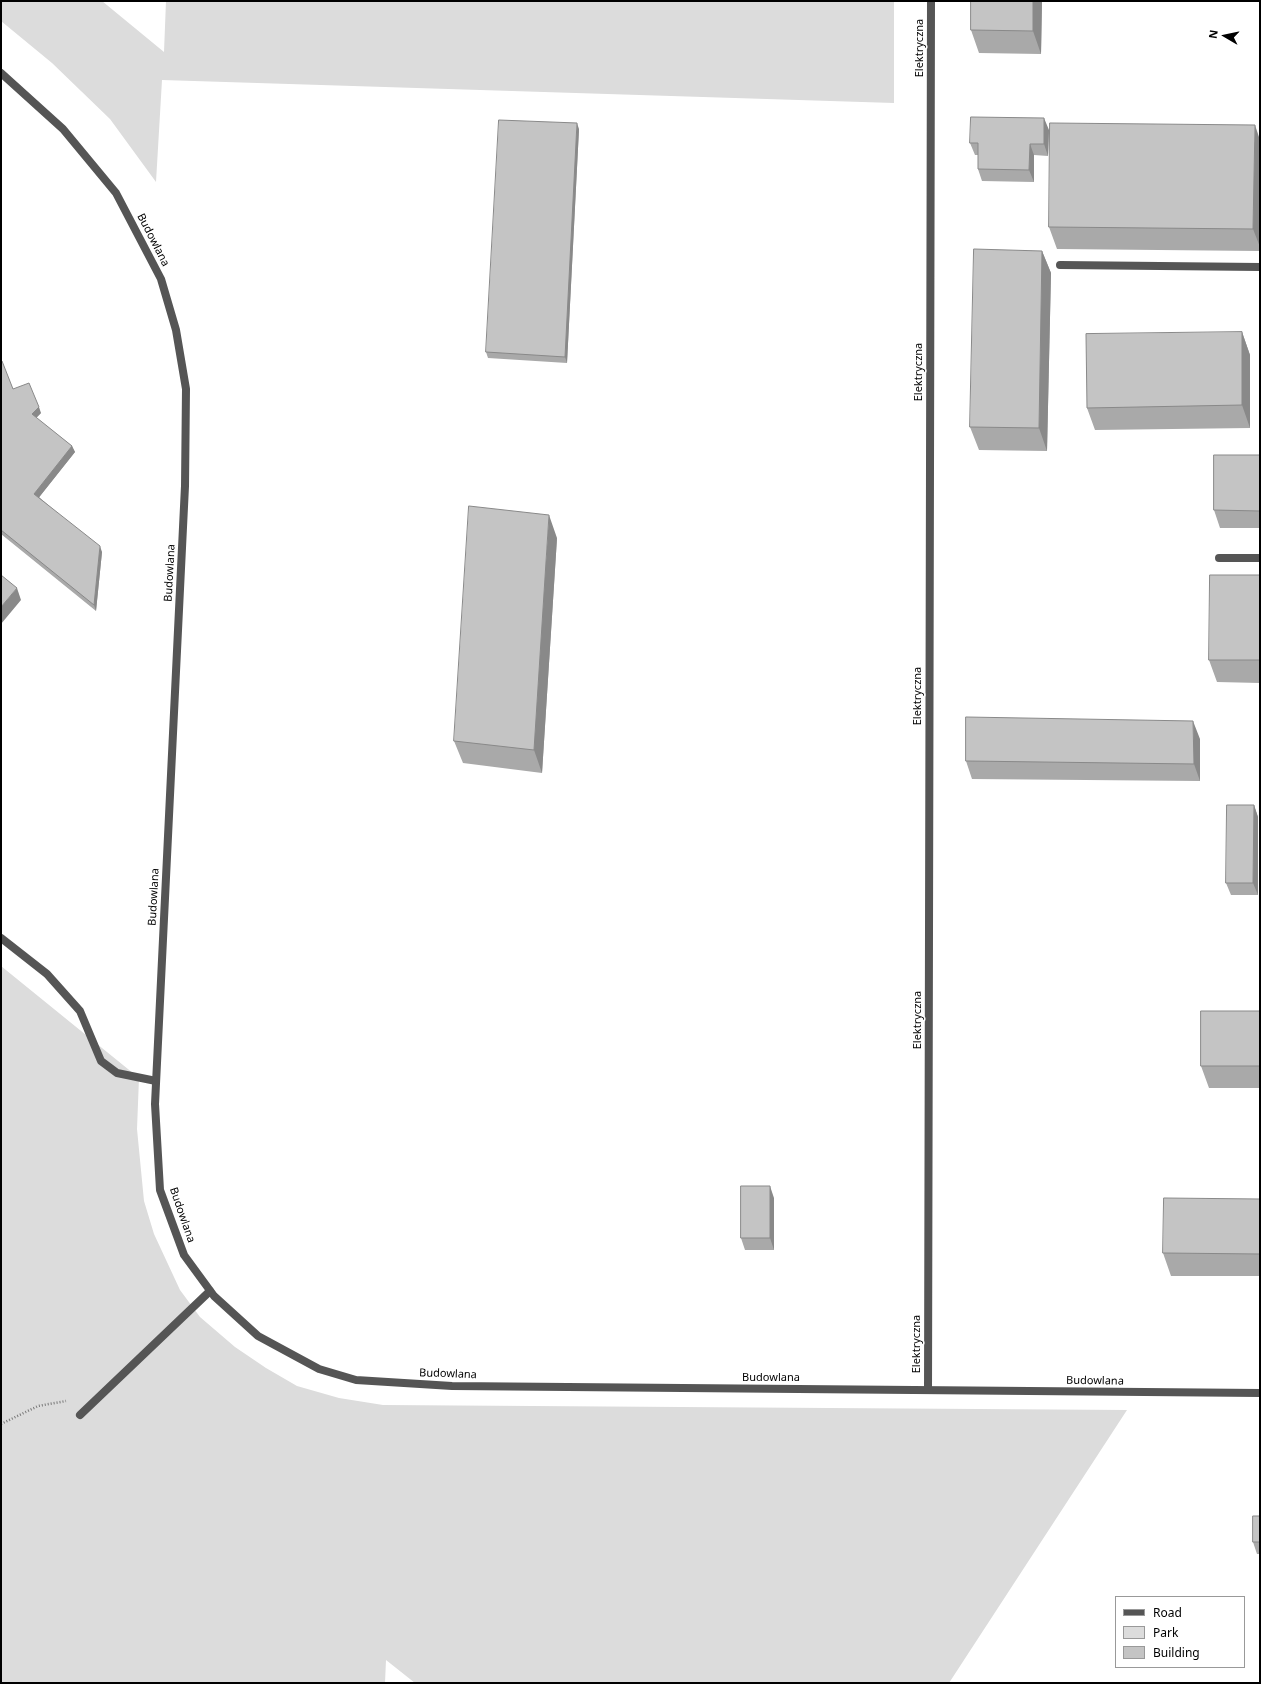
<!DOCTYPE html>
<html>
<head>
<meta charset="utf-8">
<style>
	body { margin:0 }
	#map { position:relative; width:1261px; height:1684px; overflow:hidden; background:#fff; font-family:"Noto Sans",sans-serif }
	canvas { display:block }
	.frame { position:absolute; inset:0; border:2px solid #000; pointer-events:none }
	.legend { position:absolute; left:1115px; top:1596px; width:130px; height:72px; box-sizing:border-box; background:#fff; border:1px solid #999; margin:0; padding:5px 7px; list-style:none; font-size:12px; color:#000 }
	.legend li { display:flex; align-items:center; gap:8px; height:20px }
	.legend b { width:20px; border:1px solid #999 }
	.north { position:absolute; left:1205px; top:16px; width:40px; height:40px; -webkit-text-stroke:3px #fff; paint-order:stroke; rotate:279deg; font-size:11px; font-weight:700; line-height:16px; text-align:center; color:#000 }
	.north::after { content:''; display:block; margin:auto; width:14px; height:18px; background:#000; clip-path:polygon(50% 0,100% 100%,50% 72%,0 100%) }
</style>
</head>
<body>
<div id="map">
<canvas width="1261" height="1684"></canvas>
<div class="frame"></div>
<ul class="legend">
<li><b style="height:5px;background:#555"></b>Road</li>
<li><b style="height:11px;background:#dcdcdc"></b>Park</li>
<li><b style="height:11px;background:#c4c4c4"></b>Building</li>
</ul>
<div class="north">N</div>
</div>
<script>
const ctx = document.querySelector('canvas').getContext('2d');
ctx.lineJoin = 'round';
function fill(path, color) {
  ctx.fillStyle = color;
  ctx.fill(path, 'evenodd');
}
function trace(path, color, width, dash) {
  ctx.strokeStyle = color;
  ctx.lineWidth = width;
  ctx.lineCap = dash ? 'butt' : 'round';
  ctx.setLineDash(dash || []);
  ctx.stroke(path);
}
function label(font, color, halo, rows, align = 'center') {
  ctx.font = font + ' "Noto Sans",sans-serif';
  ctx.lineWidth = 3;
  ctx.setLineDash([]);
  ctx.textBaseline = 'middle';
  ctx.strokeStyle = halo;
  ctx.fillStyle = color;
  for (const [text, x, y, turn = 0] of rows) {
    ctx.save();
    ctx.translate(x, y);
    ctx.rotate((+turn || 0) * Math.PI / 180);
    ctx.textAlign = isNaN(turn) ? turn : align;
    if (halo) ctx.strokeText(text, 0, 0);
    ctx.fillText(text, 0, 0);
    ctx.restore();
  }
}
const green = new Path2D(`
	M 1,1 L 102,1 L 164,52 L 166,1 L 894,1 L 894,103 L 162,80 L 156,182 L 110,119 L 52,63 L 1,21 Z
	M 1,966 L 139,1078 L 137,1129 L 144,1201 L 154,1234 L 180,1290 L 200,1317 L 235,1347 L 266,1368 L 297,1386 L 339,1398 L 383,1405 L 1127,1410 L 949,1683 L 415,1683 L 386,1660 L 385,1683 L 1,1683 Z`);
const path = new Path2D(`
	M 1,1424 L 38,1406 L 66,1401`);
const service = new Path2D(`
	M 1060,265 L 1260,267
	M 1219,558 L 1260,558
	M 1,938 L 47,974 L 80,1011 L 101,1061 L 117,1073 L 156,1081
	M 80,1415 L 210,1291`);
const minor = new Path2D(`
	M 1,73 L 63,129 L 116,193 L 161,279 L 176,330 L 186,389 L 185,486 L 155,1104 L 160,1190 L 184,1255 L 214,1296 L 258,1336 L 319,1369 L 356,1380 L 452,1386 L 1260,1393
	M 928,1390 L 931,1`);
const wall = new Path2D(`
	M 1042,1 L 1041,54 L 979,53 L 971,30 Z
	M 579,129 L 567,363 L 488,358 L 486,352 Z
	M 1049,130 L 1048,156 L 1034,155 L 1034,182 L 982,181 L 978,169 L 978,155 L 975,155 L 970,143 Z
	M 1260,140 L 1260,251 L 1057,249 L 1049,227 Z
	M 1042,251 L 1051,273 L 1047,451 L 979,450 L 970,427 Z
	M 1242,332 L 1250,355 L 1250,428 L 1095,430 L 1087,408 Z
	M 1,361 L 13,389 L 41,413 L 36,418 L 72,446 L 75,452 L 39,497 L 102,552 L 96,611 L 1,534 Z
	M 1260,455 L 1260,528 L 1220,528 L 1214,510 Z
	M 557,538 L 542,773 L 463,763 L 454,741 Z
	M 1260,575 L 1260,683 L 1217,682 L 1209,660 Z
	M 1200,739 L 1200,781 L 972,779 L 966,761 Z
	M 1254,805 L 1258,817 L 1258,895 L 1231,895 L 1226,883 Z
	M 1260,1011 L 1260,1088 L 1209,1088 L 1201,1066 Z
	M 774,1198 L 774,1250 L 745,1250 L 741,1238 Z
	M 1260,1199 L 1260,1276 L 1171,1276 L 1163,1253 Z
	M 1260,1516 L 1260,1554 L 1257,1554 L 1253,1542 Z`);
const shadedWall = new Path2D(`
	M 1033,1 L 1042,1 L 1041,54 L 1033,31 Z
	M 1044,118 L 1049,130 L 1048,156 L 1044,144 Z
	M 577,123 L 579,129 L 567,363 L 565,357 Z
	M 1255,125 L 1260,140 L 1260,247 L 1253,229 Z
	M 1030,144 L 1034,155 L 1034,182 L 1029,170 Z
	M 1042,251 L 1051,273 L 1047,451 L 1039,428 Z
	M 1242,332 L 1250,355 L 1250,428 L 1242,405 Z
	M 39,407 L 41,413 L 34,420 L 32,414 Z
	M 72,446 L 75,452 L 37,500 L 34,494 Z
	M 549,515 L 557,538 L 542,773 L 534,750 Z
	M 100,546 L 102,552 L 96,611 L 94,605 Z
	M 17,588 L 21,600 L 1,624 L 1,607 Z
	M 1193,721 L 1200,739 L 1200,781 L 1194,764 Z
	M 1254,805 L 1258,817 L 1258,895 L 1253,883 Z
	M 770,1186 L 774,1198 L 774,1250 L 770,1238 Z`);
const building = new Path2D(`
	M 971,1 L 1033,1 L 1033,31 L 971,30 Z
	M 971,117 L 1044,118 L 1044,144 L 1030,144 L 1029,170 L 978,169 L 978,143 L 970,143 Z
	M 499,120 L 577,123 L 565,357 L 486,352 Z
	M 1050,123 L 1255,125 L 1253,229 L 1049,227 Z
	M 974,249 L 1042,251 L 1039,428 L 970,427 Z
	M 1242,332 L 1242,405 L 1087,408 L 1086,334 Z
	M 1,361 L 2,361 L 13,389 L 29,383 L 39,407 L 32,414 L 72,446 L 34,494 L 100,546 L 94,605 L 1,530 Z
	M 1214,455 L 1260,455 L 1260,511 L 1214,510 Z
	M 469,506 L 549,515 L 534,750 L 454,741 Z
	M 1,575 L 17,588 L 1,607 Z
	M 1210,575 L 1260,575 L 1260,660 L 1209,660 Z
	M 966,717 L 1193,721 L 1194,764 L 966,761 Z
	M 1227,805 L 1254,805 L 1253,883 L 1226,883 Z
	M 1201,1011 L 1260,1011 L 1260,1066 L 1201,1066 Z
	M 741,1186 L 770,1186 L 770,1238 L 741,1238 Z
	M 1164,1198 L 1260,1199 L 1260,1254 L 1163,1253 Z
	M 1253,1516 L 1260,1516 L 1260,1542 L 1253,1542 Z`);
const streetNames = [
	["Elektryczna",920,48,-90],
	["Budowlana",153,240,63],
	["Elektryczna",919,372,-90],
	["Budowlana",170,573,-87],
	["Elektryczna",918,696,-90],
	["Budowlana",154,897,-87],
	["Elektryczna",918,1020,-90],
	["Budowlana",182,1215,71],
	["Elektryczna",917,1344,-90],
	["Budowlana",448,1374,2],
	["Budowlana",771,1378],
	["Budowlana",1095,1381,1]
];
fill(green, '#dcdcdc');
trace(path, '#777', 2.5, [1, 2]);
trace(service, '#555', 8);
trace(minor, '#555', 8);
fill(wall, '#a9a9a9');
fill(shadedWall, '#898989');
fill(building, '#c4c4c4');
trace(building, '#898989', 1);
label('11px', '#000', '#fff', streetNames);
</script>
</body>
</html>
